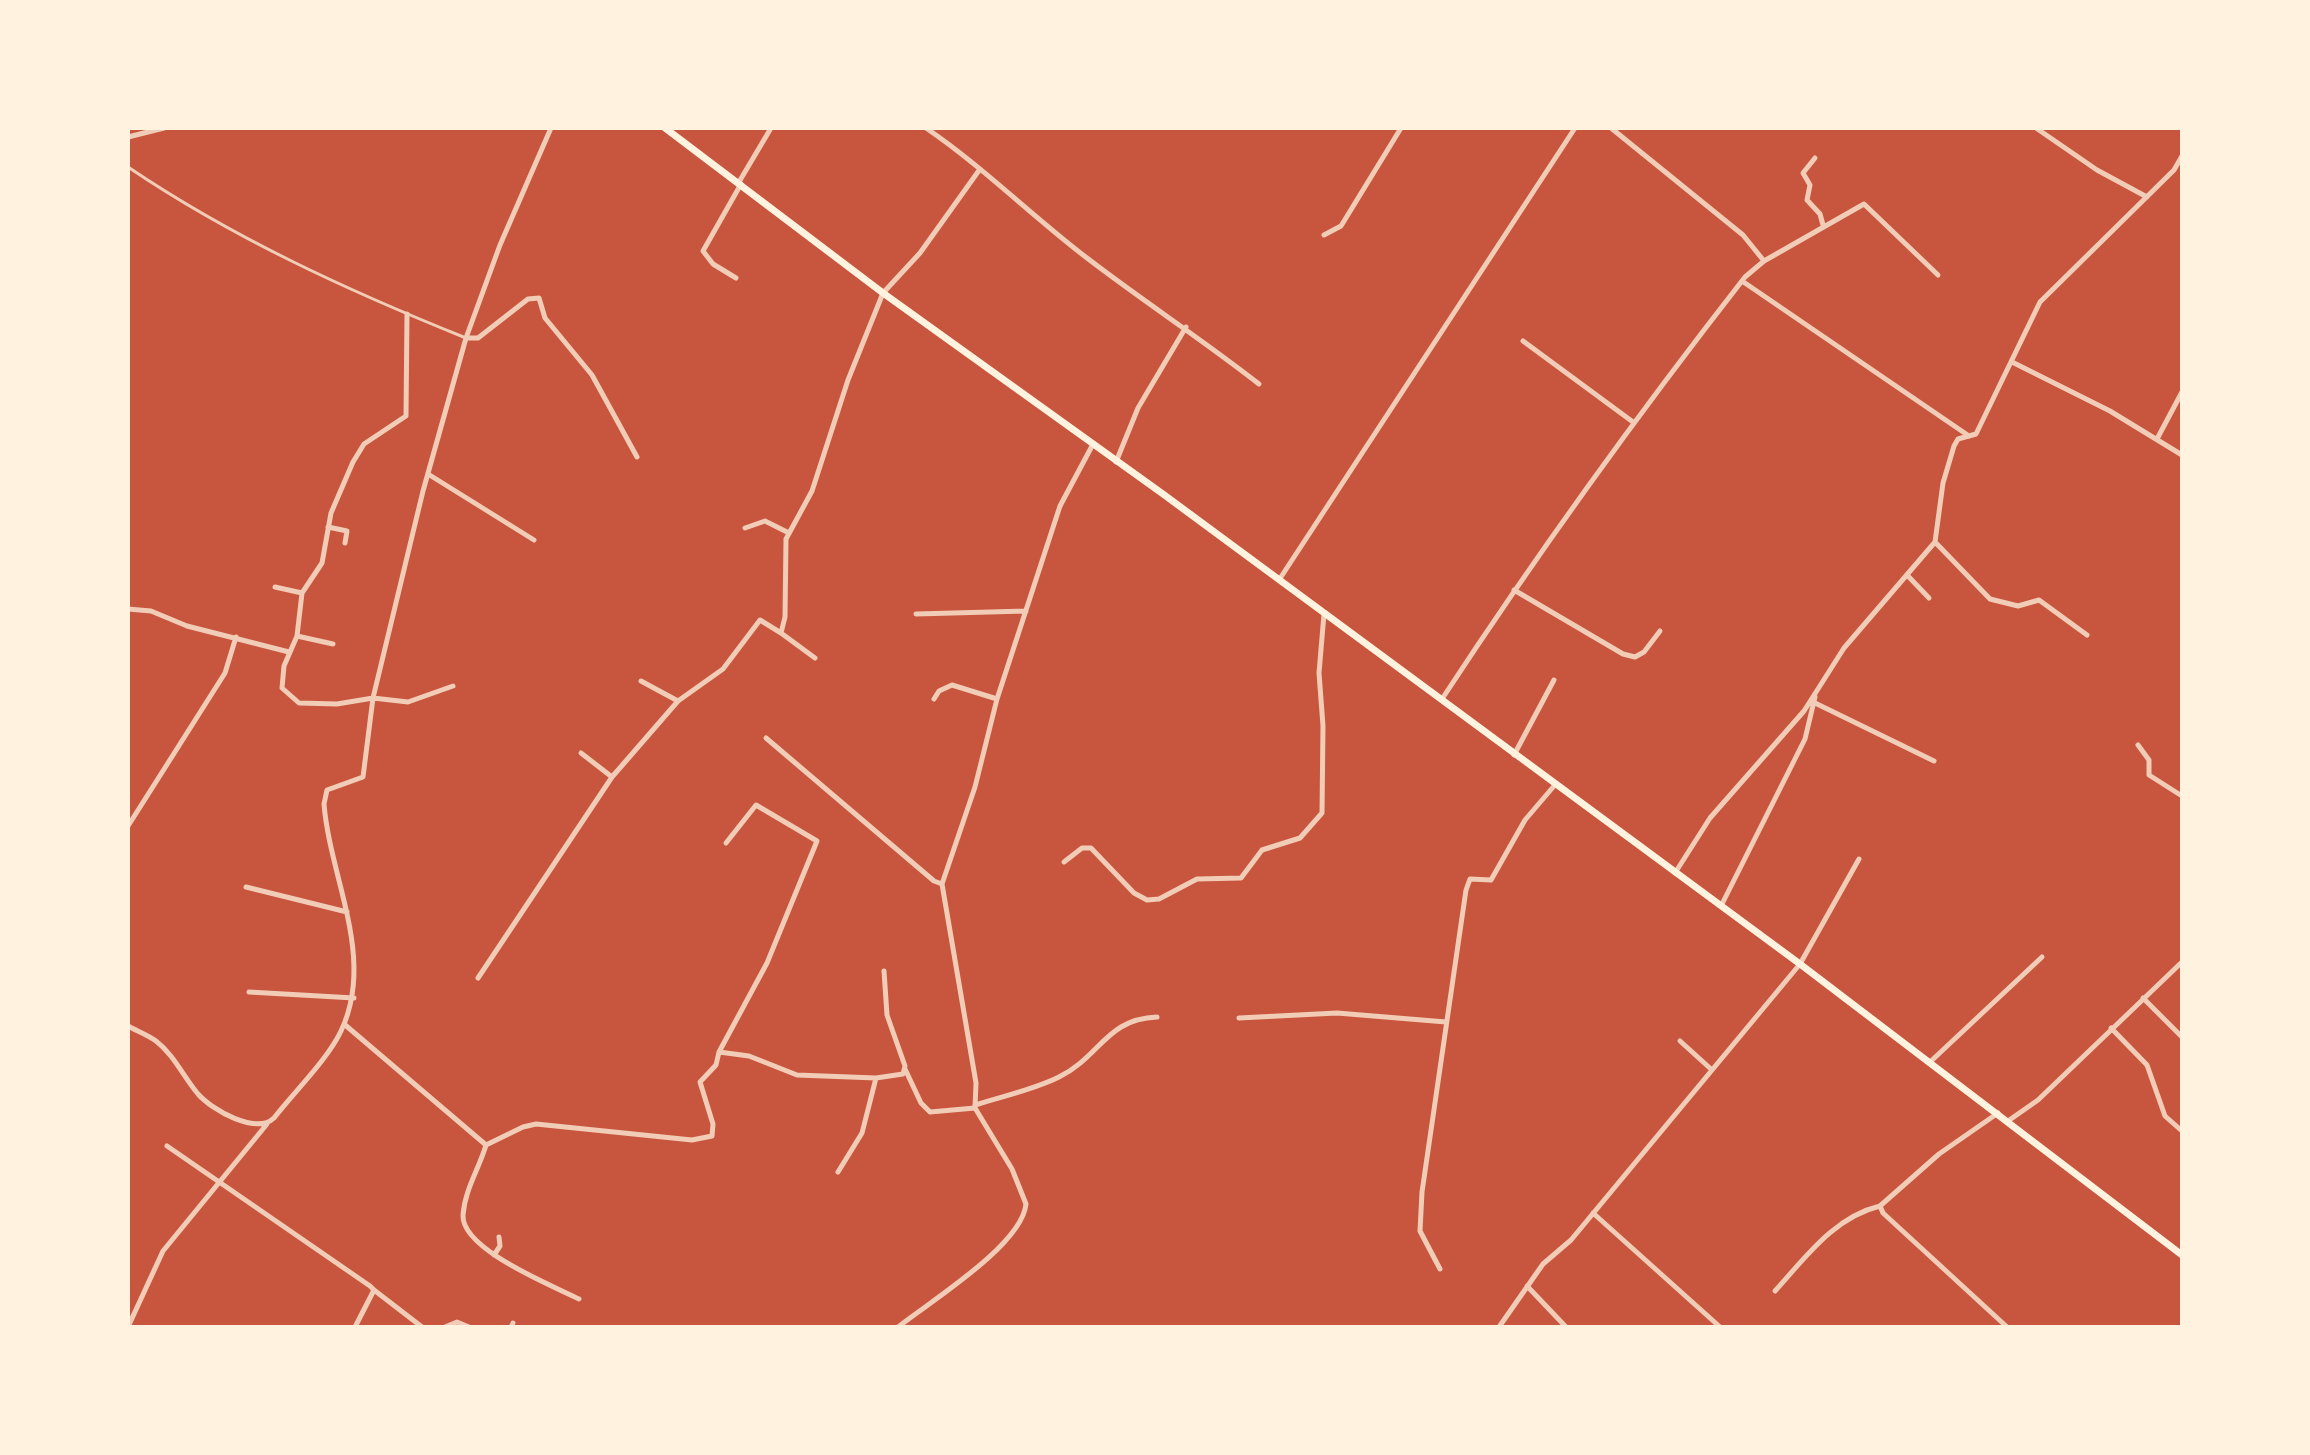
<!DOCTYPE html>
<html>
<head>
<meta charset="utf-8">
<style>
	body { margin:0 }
	#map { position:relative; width:2310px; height:1455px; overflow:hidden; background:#c8553d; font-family:"Fira Sans",sans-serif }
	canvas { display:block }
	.frame { position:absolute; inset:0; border:130px solid #fff3e0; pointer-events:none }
</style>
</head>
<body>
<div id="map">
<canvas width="2310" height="1455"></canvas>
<div class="frame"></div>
</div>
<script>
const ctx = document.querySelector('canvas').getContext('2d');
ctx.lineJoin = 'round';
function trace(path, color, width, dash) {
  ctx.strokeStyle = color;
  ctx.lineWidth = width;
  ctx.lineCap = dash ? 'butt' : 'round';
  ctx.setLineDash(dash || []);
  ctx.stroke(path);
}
const service = new Path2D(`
	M 128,167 C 233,238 349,291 466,338`);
const minor = new Path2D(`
	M 926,128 C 983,167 1032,216 1087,258 C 1143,301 1203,340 1259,384
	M 1611,128 L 1743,235 L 1764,261
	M 2036,128 L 2097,170 L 2147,197
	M 128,137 L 164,128
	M 1815,158 L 1803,173 L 1810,185 L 1807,200 L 1820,214 L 1823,225
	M 739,182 L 771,128
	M 1324,235 L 1341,226 L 1401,128
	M 736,278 L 713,264 L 703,251 L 741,184
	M 1742,281 L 1969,436
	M 466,338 L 478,338 L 528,299 L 539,298 L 545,318 L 592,375 L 637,457
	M 1523,341 L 1633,422
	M 2012,362 L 2110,411 L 2182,455
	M 2157,439 L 2182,392
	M 1116,462 L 1138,408 L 1186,327
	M 428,474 L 534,540
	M 328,527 L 347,531 L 345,543
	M 745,528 L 765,521 L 789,533
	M 1935,542 L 1990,599 L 2018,606 L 2039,600 L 2087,635
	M 1907,575 L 1929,598
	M 1279,580 L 1575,128
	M 275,587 L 302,593 L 297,636 L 284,666 L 282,688 L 299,703 L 337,704 L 373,698 L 408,702 L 453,686
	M 1514,590 L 1623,654 L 1635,657 L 1644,652 L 1660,631
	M 302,593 L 322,563 L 331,513 L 353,462 L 364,444 L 406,416 L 407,314
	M 128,609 L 151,611 L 187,626 L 289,652
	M 916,614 L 1026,611
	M 781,633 L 815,658
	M 297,636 L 333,644
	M 641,681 L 678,701
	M 934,699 L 939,691 L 952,685 L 997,699
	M 1442,699 C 1537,554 1638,414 1745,277 L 1764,261 L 1864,204 L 1938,275
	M 1815,703 L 1934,761
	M 766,738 L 934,881 L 942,884
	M 2138,745 L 2149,760 L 2149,775 L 2182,796
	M 581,753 L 612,777
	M 1514,755 L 1554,680
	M 128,826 L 225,673 L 236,637
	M 1064,862 L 1082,848 L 1091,848 L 1134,893 L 1147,900 L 1159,899 L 1197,879 L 1241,878 L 1262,850 L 1300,838 L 1322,813 L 1323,726 L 1319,673 L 1324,614
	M 1675,873 L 1710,818 L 1804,711 L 1844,648 L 1935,542 L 1943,483 L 1954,446 L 1958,439 L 1976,434 L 2040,302 L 2174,170 L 2182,156
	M 246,887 L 347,912
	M 1721,906 L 1805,739 L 1815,697
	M 478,978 L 612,777 L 678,701 L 723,669 L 760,620 L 781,633 L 785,617 L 786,539 L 812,491 L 848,380 L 883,293 L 920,253 L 980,169
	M 249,992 L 354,998
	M 2143,998 L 2182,1037
	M 1239,1018 L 1337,1013 L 1446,1022
	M 344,1024 L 486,1145 L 523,1127 L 536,1124 L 692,1140 L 712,1136 L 713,1124 L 700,1082 L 716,1065 L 719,1052 L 767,963 L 817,841 L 756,805 L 726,843
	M 128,1026 C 137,1031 148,1035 156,1041 C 174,1055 183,1076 198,1094 C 212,1110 256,1135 274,1118 C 294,1092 328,1059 341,1031 C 376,957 330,879 324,804 L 327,790 L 363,777 L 373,698 L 423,491 L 466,338 L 500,245 L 551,128
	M 2111,1028 L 2147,1065 L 2165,1116 L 2182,1131
	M 1680,1041 L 1712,1070
	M 719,1052 L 749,1056 L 797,1075 L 876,1078 L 903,1074 L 905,1066 L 887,1015 L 884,971
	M 1929,1063 L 2042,957
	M 975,1105 C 1003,1096 1033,1090 1059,1077 C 1101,1056 1106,1019 1157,1017
	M 975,1108 L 976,1083 L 942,884 L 975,787 L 997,699 L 1060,506 L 1092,446
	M 1998,1113 L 1939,1154 L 1880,1206 L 1883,1213 L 2007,1327
	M 2008,1121 L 2038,1100 L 2182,962
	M 486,1145 C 479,1169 465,1189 463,1215 C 461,1249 551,1285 579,1299
	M 167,1146 L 370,1286 L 374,1290 L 355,1327
	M 838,1172 L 862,1133 L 876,1078
	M 1593,1213 L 1720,1327
	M 494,1255 L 500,1246 L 499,1237
	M 1440,1269 L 1420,1231 L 1422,1192 L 1466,890 L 1470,879 L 1491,880 L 1525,820 L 1554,786
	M 1527,1286 L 1566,1327
	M 374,1290 L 422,1327
	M 1775,1291 C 1805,1258 1834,1217 1880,1206
	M 128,1327 L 163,1251 L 267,1124
	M 445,1327 L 457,1322 L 469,1327
	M 511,1327 L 513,1323
	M 898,1327 C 931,1301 1022,1245 1026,1204 L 1012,1169 L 975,1108 L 930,1112 L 921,1103 L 905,1069
	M 1499,1327 L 1543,1264 L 1571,1240 L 1800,964 L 1859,859`);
const secondary = new Path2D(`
	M 665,128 L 883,293 L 1163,494 L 1800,964 L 2182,1255`);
trace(service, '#f1ccb7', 3);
trace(minor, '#f1ccb7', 5);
trace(secondary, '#fff3e0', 7);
</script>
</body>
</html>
